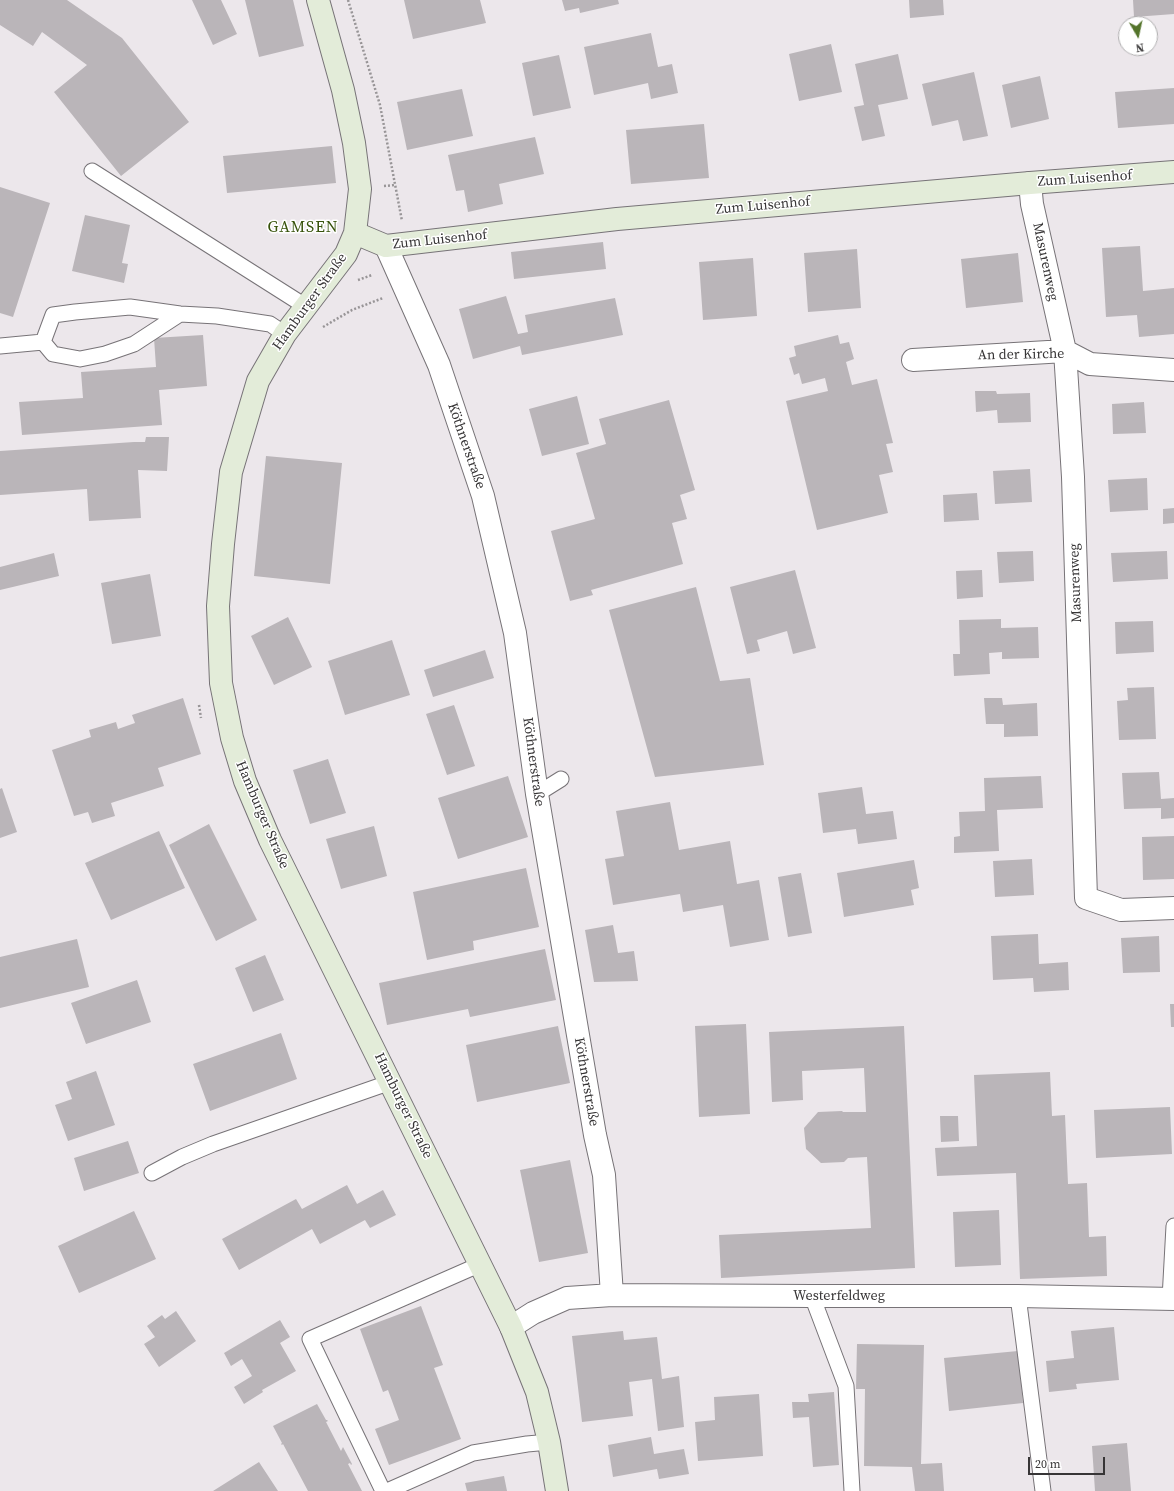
<!DOCTYPE html>
<html>
<head>
<meta charset="utf-8">
<style>
	body { margin:0 }
	#map { position:relative; width:1174px; height:1491px; overflow:hidden; background:#ece7eb; font-family:"Source Serif 4",serif }
	canvas { display:block }
	.north { position:absolute; left:1118px; top:16px; width:40px; height:40px; box-sizing:border-box; background:#fff; border:1px solid #afaeaf; border-radius:50%; rotate:171deg; font-size:11px; font-weight:700; line-height:16px; text-align:center; color:#373536 }
	.north::after { content:''; display:block; margin:auto; width:14px; height:18px; background:#54742b; clip-path:polygon(50% 0,100% 100%,50% 72%,0 100%) }
	.scale { position:absolute; left:1028px; top:1457px; width:77px; height:18px; box-sizing:border-box; border:2px solid #373536; border-top:0; padding-left:5px; font-size:12px; line-height:14px; white-space:nowrap; color:#373536; -webkit-text-stroke:3px #fff; paint-order:stroke }
</style>
</head>
<body>
<div id="map">
<canvas width="1174" height="1491"></canvas>
<div class="north">N</div>
<div class="scale">20 m</div>
</div>
<script>
const ctx = document.querySelector('canvas').getContext('2d');
ctx.lineJoin = 'round';
function fill(path, color) {
  ctx.fillStyle = color;
  ctx.fill(path, 'evenodd');
}
function trace(path, color, width, dash) {
  ctx.strokeStyle = color;
  ctx.lineWidth = width;
  ctx.lineCap = dash ? 'butt' : 'round';
  ctx.setLineDash(dash || []);
  ctx.stroke(path);
}
function label(font, color, halo, rows, align = 'center') {
  ctx.font = font + ' "Source Serif 4",serif';
  ctx.lineWidth = 3;
  ctx.setLineDash([]);
  ctx.textBaseline = 'middle';
  ctx.strokeStyle = halo;
  ctx.fillStyle = color;
  for (const [text, x, y, turn = 0] of rows) {
    ctx.save();
    ctx.translate(x, y);
    ctx.rotate((+turn || 0) * Math.PI / 180);
    ctx.textAlign = isNaN(turn) ? turn : align;
    if (halo) ctx.strokeText(text, 0, 0);
    ctx.fillText(text, 0, 0);
    ctx.restore();
  }
}
const building = new Path2D(`
	M 0,0 L 67,0 L 122,38 L 189,122 L 121,176 L 54,92 L 87,65 L 42,32 L 33,46 L 0,25 Z
	M 192,0 L 221,0 L 237,34 L 213,45 Z
	M 245,0 L 293,0 L 304,46 L 259,57 Z
	M 404,0 L 480,0 L 486,23 L 413,39 Z
	M 562,0 L 618,0 L 619,4 L 580,13 L 579,8 L 565,11 Z
	M 909,0 L 943,0 L 944,15 L 910,18 Z
	M 1133,0 L 1174,0 L 1174,14 L 1134,17 Z
	M 651,33 L 658,67 L 672,64 L 678,93 L 651,99 L 648,83 L 594,95 L 584,47 Z
	M 831,44 L 842,92 L 799,101 L 789,54 Z
	M 898,54 L 908,99 L 878,105 L 885,136 L 862,141 L 854,107 L 864,105 L 855,64 Z
	M 559,55 L 571,108 L 533,116 L 522,63 Z
	M 974,72 L 988,136 L 963,141 L 958,120 L 932,126 L 922,84 Z
	M 1040,76 L 1049,119 L 1011,128 L 1002,85 Z
	M 1174,88 L 1174,124 L 1118,128 L 1115,92 Z
	M 462,89 L 473,136 L 407,150 L 397,102 Z
	M 704,124 L 709,178 L 631,184 L 626,130 Z
	M 535,137 L 544,174 L 499,184 L 503,204 L 468,212 L 464,190 L 456,191 L 448,155 Z
	M 332,146 L 336,183 L 227,193 L 223,156 Z
	M 0,187 L 50,203 L 13,317 L 0,313 Z
	M 85,215 L 130,225 L 122,263 L 128,264 L 124,283 L 72,271 Z
	M 603,242 L 606,269 L 514,279 L 511,252 Z
	M 1140,246 L 1143,291 L 1174,288 L 1174,334 L 1139,337 L 1137,315 L 1106,317 L 1102,248 Z
	M 857,249 L 861,308 L 808,312 L 804,253 Z
	M 1018,253 L 1023,302 L 966,308 L 961,259 Z
	M 753,258 L 757,316 L 703,320 L 699,262 Z
	M 506,296 L 518,334 L 528,332 L 525,315 L 615,298 L 623,335 L 522,355 L 520,346 L 473,359 L 459,309 Z
	M 203,335 L 207,386 L 159,390 L 162,425 L 22,435 L 19,402 L 83,398 L 81,372 L 156,367 L 154,338 Z
	M 838,335 L 840,344 L 849,342 L 854,359 L 846,362 L 852,385 L 877,379 L 893,443 L 886,444 L 893,472 L 879,475 L 888,513 L 817,530 L 786,401 L 828,391 L 825,378 L 802,384 L 799,373 L 794,375 L 789,358 L 796,356 L 794,346 Z
	M 975,391 L 996,391 L 997,394 L 1030,393 L 1031,422 L 998,423 L 997,410 L 976,412 Z
	M 577,396 L 589,444 L 542,456 L 529,409 Z
	M 669,400 L 695,490 L 680,495 L 687,519 L 672,523 L 683,564 L 591,590 L 593,595 L 570,601 L 551,531 L 595,519 L 576,453 L 606,444 L 599,419 Z
	M 1144,402 L 1146,433 L 1113,434 L 1112,404 Z
	M 146,437 L 169,437 L 167,471 L 138,470 L 141,518 L 89,521 L 87,489 L 0,495 L 0,451 L 134,442 L 145,442 Z
	M 266,456 L 342,463 L 330,584 L 254,576 Z
	M 1030,469 L 1032,502 L 995,504 L 993,471 Z
	M 1147,478 L 1148,510 L 1110,512 L 1108,480 Z
	M 977,493 L 979,520 L 944,522 L 943,495 Z
	M 1174,508 L 1174,523 L 1163,524 L 1163,509 Z
	M 1033,551 L 1034,581 L 999,583 L 997,552 Z
	M 1167,551 L 1168,579 L 1113,582 L 1111,553 Z
	M 54,553 L 59,576 L 0,590 L 0,567 Z
	M 795,570 L 816,648 L 793,654 L 787,631 L 757,640 L 760,651 L 747,654 L 730,587 Z
	M 982,570 L 983,597 L 957,599 L 956,571 Z
	M 150,574 L 161,636 L 112,644 L 101,583 Z
	M 696,587 L 720,681 L 750,678 L 764,765 L 655,777 L 609,610 Z
	M 288,617 L 312,667 L 274,685 L 251,636 Z
	M 1001,619 L 1001,628 L 1038,627 L 1039,658 L 1002,659 L 1002,652 L 989,653 L 990,674 L 954,676 L 953,654 L 960,654 L 959,620 Z
	M 1153,621 L 1154,652 L 1116,654 L 1115,622 Z
	M 392,640 L 410,695 L 345,715 L 328,661 Z
	M 485,650 L 494,678 L 433,697 L 424,670 Z
	M 1154,687 L 1156,739 L 1119,740 L 1117,701 L 1128,700 L 1127,688 Z
	M 183,698 L 201,754 L 158,768 L 164,786 L 111,803 L 115,816 L 92,823 L 88,812 L 74,816 L 52,750 L 91,737 L 89,730 L 116,722 L 118,729 L 135,723 L 132,715 Z
	M 984,698 L 1002,698 L 1003,705 L 1037,703 L 1038,736 L 1004,737 L 1004,724 L 986,724 Z
	M 454,705 L 475,766 L 447,775 L 426,714 Z
	M 328,759 L 346,813 L 310,824 L 293,770 Z
	M 1159,772 L 1161,799 L 1174,798 L 1174,818 L 1161,819 L 1161,808 L 1124,809 L 1122,773 Z
	M 508,776 L 528,837 L 458,859 L 438,798 Z
	M 1041,776 L 1043,808 L 997,810 L 999,851 L 954,853 L 954,837 L 960,836 L 959,812 L 985,811 L 984,778 Z
	M 862,787 L 866,814 L 893,811 L 897,839 L 858,844 L 856,829 L 823,833 L 818,793 Z
	M 2,788 L 17,832 L 0,838 L 0,789 Z
	M 670,802 L 679,850 L 730,841 L 737,884 L 759,880 L 769,940 L 730,947 L 723,905 L 683,912 L 680,894 L 613,905 L 605,859 L 624,856 L 616,811 Z
	M 209,824 L 257,920 L 216,941 L 169,845 Z
	M 374,826 L 387,876 L 341,889 L 326,839 Z
	M 159,831 L 185,888 L 111,920 L 85,863 Z
	M 1174,836 L 1174,879 L 1143,880 L 1142,837 Z
	M 1032,859 L 1034,895 L 995,897 L 993,861 Z
	M 914,860 L 919,888 L 911,890 L 914,905 L 844,917 L 837,873 Z
	M 526,868 L 539,927 L 473,941 L 474,950 L 427,960 L 413,892 Z
	M 801,873 L 812,933 L 788,937 L 778,877 Z
	M 613,925 L 618,953 L 634,951 L 638,981 L 594,982 L 585,930 Z
	M 1038,934 L 1039,964 L 1068,962 L 1069,990 L 1034,992 L 1033,978 L 993,980 L 991,936 Z
	M 1159,936 L 1160,972 L 1123,973 L 1121,938 Z
	M 77,939 L 89,987 L 0,1008 L 0,957 Z
	M 545,949 L 556,1000 L 470,1017 L 468,1009 L 387,1025 L 379,983 Z
	M 265,955 L 284,1000 L 253,1012 L 235,968 Z
	M 137,980 L 151,1022 L 86,1044 L 71,1003 Z
	M 1170,1004 L 1174,1004 L 1174,1027 L 1171,1027 Z
	M 746,1024 L 750,1114 L 699,1117 L 695,1026 Z
	M 558,1026 L 570,1083 L 477,1102 L 466,1045 Z
	M 904,1026 L 915,1268 L 721,1278 L 719,1235 L 871,1228 L 867,1157 L 848,1158 L 844,1162 L 821,1163 L 806,1149 L 804,1128 L 818,1112 L 842,1111 L 843,1112 L 866,1112 L 864,1068 L 802,1071 L 803,1100 L 772,1102 L 769,1032 Z
	M 281,1033 L 297,1079 L 210,1111 L 193,1064 Z
	M 96,1071 L 115,1125 L 68,1141 L 55,1105 L 72,1099 L 66,1082 Z
	M 1050,1072 L 1052,1116 L 1065,1115 L 1068,1184 L 1087,1183 L 1089,1237 L 1106,1236 L 1107,1276 L 1020,1279 L 1016,1173 L 937,1176 L 935,1148 L 977,1146 L 974,1075 Z
	M 1170,1107 L 1172,1154 L 1096,1158 L 1094,1110 Z
	M 940,1116 L 958,1116 L 959,1141 L 941,1142 Z
	M 128,1141 L 139,1173 L 84,1191 L 74,1158 Z
	M 570,1160 L 588,1253 L 539,1262 L 520,1170 Z
	M 347,1185 L 357,1204 L 383,1190 L 396,1215 L 370,1228 L 365,1220 L 320,1244 L 312,1229 L 239,1270 L 222,1239 L 296,1199 L 302,1209 Z
	M 999,1210 L 1001,1265 L 955,1267 L 953,1212 Z
	M 134,1211 L 156,1259 L 79,1293 L 58,1246 Z
	M 421,1306 L 443,1365 L 434,1368 L 461,1439 L 389,1465 L 375,1429 L 399,1420 L 388,1390 L 383,1392 L 360,1329 Z
	M 176,1311 L 196,1341 L 159,1367 L 144,1344 L 155,1337 L 147,1326 L 162,1315 L 165,1319 Z
	M 280,1320 L 290,1337 L 280,1343 L 296,1371 L 262,1390 L 263,1392 L 244,1404 L 234,1387 L 252,1376 L 242,1359 L 231,1366 L 224,1353 Z
	M 1114,1327 L 1119,1380 L 1076,1384 L 1077,1389 L 1049,1392 L 1046,1361 L 1074,1358 L 1071,1331 Z
	M 623,1331 L 624,1340 L 657,1337 L 662,1379 L 679,1376 L 684,1427 L 658,1431 L 652,1379 L 629,1382 L 633,1416 L 582,1422 L 572,1336 Z
	M 857,1344 L 924,1345 L 921,1464 L 942,1463 L 944,1491 L 915,1491 L 912,1467 L 864,1466 L 865,1389 L 856,1389 Z
	M 1018,1351 L 1023,1403 L 949,1411 L 944,1358 Z
	M 834,1392 L 839,1465 L 813,1467 L 809,1417 L 793,1418 L 792,1402 L 809,1402 L 808,1394 Z
	M 759,1394 L 763,1456 L 698,1461 L 695,1422 L 715,1420 L 714,1397 Z
	M 317,1404 L 326,1420 L 327,1420 L 328,1421 L 326,1422 L 341,1451 L 343,1447 L 352,1464 L 351,1465 L 350,1463 L 348,1464 L 362,1491 L 308,1491 L 283,1444 L 282,1445 L 281,1444 L 282,1443 L 273,1426 Z
	M 651,1437 L 654,1454 L 684,1449 L 689,1474 L 659,1479 L 657,1469 L 613,1477 L 608,1445 Z
	M 1127,1443 L 1131,1491 L 1095,1491 L 1092,1446 Z
	M 259,1462 L 278,1491 L 213,1491 Z
	M 504,1476 L 507,1491 L 467,1491 L 465,1483 Z`);
const path = new Path2D(`
	M 348,0 L 380,105 L 402,221
	M 384,186 L 395,185
	M 358,280 L 372,275
	M 323,327 L 352,310 L 383,298
	M 199,705 L 201,718`);
const lane = new Path2D(`
	M 92,171 L 305,306
	M 43,342 L 53,354 L 80,359 L 105,354 L 134,344 L 180,314
	M 0,346 L 43,342 L 53,315 L 75,312 L 130,307 L 180,314 L 217,316 L 270,324 L 285,334
	M 537,794 L 561,779
	M 152,1173 L 182,1157 L 213,1144 L 391,1082
	M 812,1296 L 846,1386 L 852,1491
	M 1018,1296 L 1043,1491
	M 1170,1299 L 1174,1226
	M 383,1491 L 310,1339 L 481,1264
	M 387,1491 L 473,1453 L 527,1444 L 549,1442`);
const street = new Path2D(`
	M 1030,183 L 1032,204 L 1065,351 L 1073,477 L 1086,898 L 1121,910 L 1174,908
	M 386,246 L 439,365 L 483,496 L 515,633 L 537,794 L 595,1135 L 604,1175 L 612,1295
	M 913,360 L 1065,351 L 1090,364 L 1174,370
	M 511,1327 L 533,1313 L 567,1298 L 612,1295 L 812,1296 L 1018,1296 L 1174,1299`);
const secondary = new Path2D(`
	M 318,0 L 343,90 L 354,143 L 360,189 L 355,233 L 346,254 L 285,334 L 258,381 L 231,472 L 223,544 L 218,606 L 221,683 L 232,738 L 245,781 L 270,840 L 511,1327 L 537,1392 L 549,1442 L 557,1491
	M 355,233 L 386,246 L 617,219 L 1030,183 L 1174,172`);
const streetNames = [
	["Zum Luisenhof",1085,179,-4],
	["Zum Luisenhof",763,206,-5],
	["Zum Luisenhof",440,240,-6],
	["Masurenweg",1045,262,78],
	["Hamburger Straße",310,302,-54],
	["An der Kirche",1021,355,-1],
	["Köthnerstraße",466,446,71],
	["Masurenweg",1076,583,-92],
	["Köthnerstraße",533,762,82],
	["Hamburger Straße",262,815,67],
	["Köthnerstraße",586,1082,80],
	["Hamburger Straße",403,1106,64],
	["Westerfeldweg",839,1296]
];
const quarterNames = [
	["GAMSEN",303,228]
];
fill(building, '#bab5b9');
trace(lane, '#777377', 17);
trace(street, '#777377', 24);
trace(secondary, '#777377', 24);
trace(path, '#989597', 2.5, [2, 2]);
trace(lane, '#fff', 15);
trace(street, '#fff', 22);
trace(secondary, '#e3ecd9', 22);
label('14px', '#373536', '#fff', streetNames);
ctx.letterSpacing = '1px';
label('16px', '#37520b', '#fff', quarterNames);
ctx.letterSpacing = '0px';
</script>
</body>
</html>
